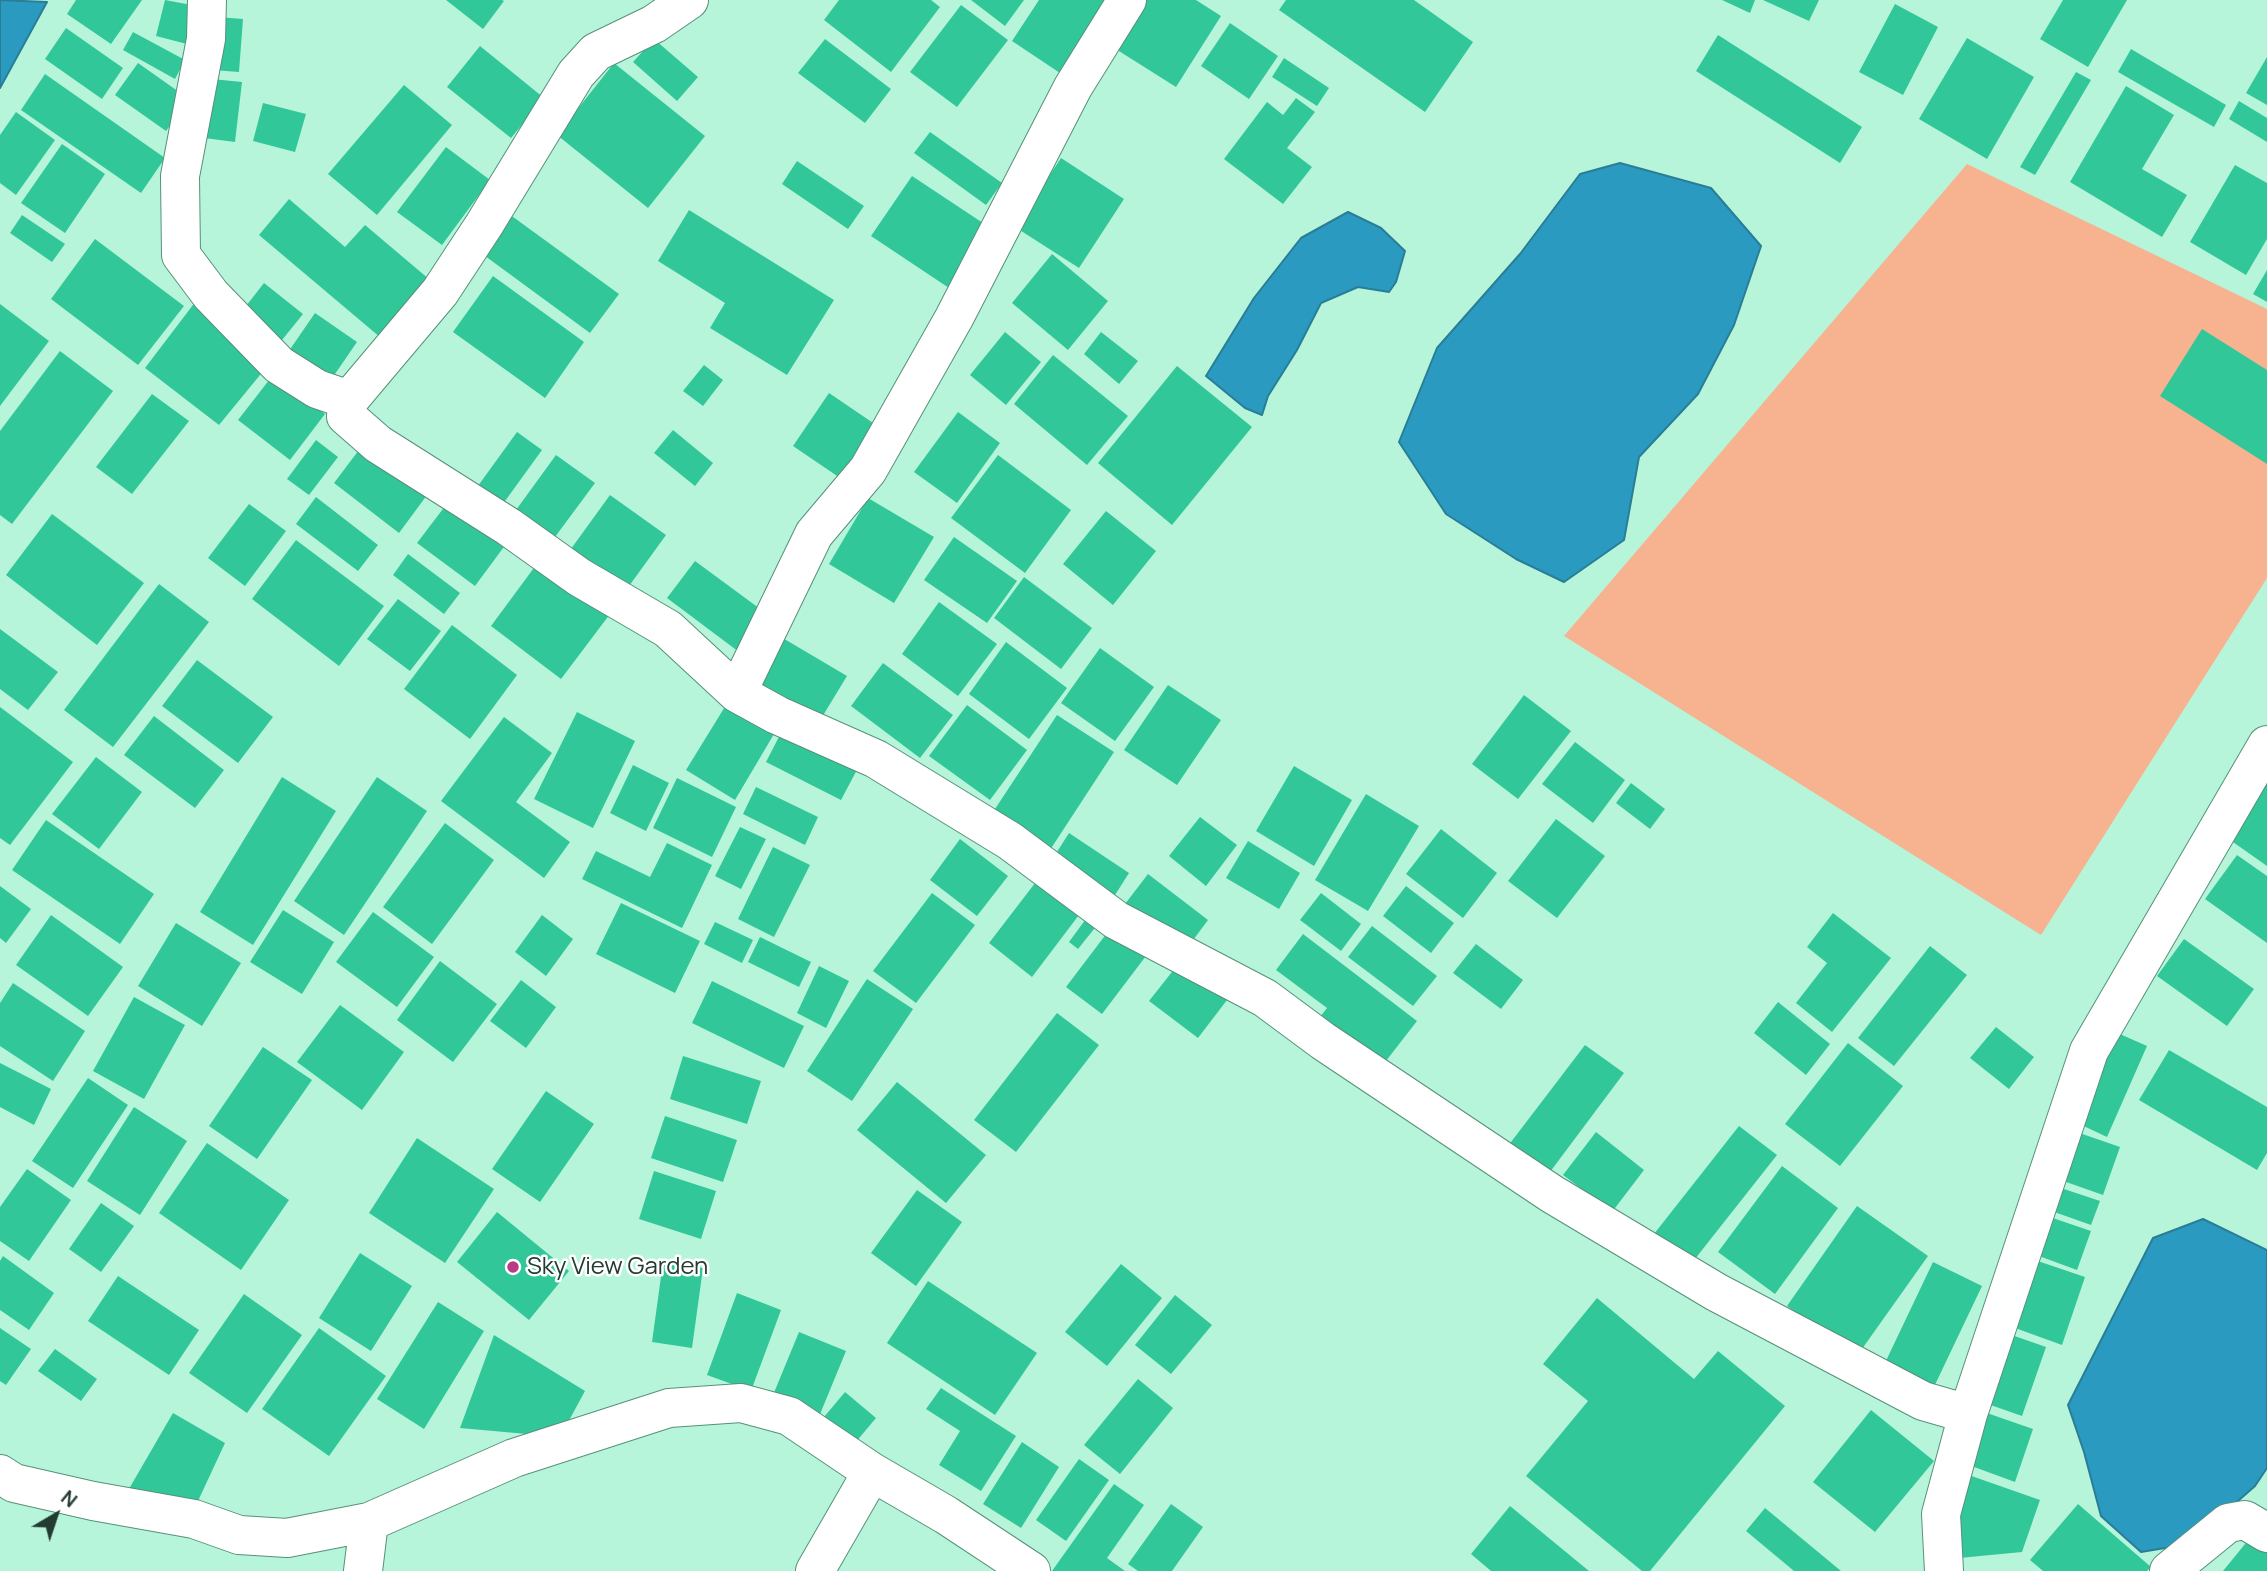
<!DOCTYPE html>
<html>
<head>
<meta charset="utf-8">
<style>
	body { margin:0 }
	#map { position:relative; width:2267px; height:1571px; overflow:hidden; background:#b7f5db; font-family:Manrope,sans-serif }
	canvas { display:block }
	.north { position:absolute; left:21px; top:1480px; width:70px; height:70px; -webkit-text-stroke:5px #fff; paint-order:stroke; rotate:39deg; font-size:19px; font-weight:700; line-height:28px; text-align:center; color:#233c32 }
	.north::after { content:''; display:block; margin:auto; width:24px; height:32px; background:#233c32; clip-path:polygon(50% 0,100% 100%,50% 72%,0 100%) }
</style>
</head>
<body>
<div id="map">
<canvas width="2267" height="1571"></canvas>
<div class="north">N</div>
</div>
<script>
const ctx = document.querySelector('canvas').getContext('2d');
ctx.lineJoin = 'round';
function fill(path, color) {
  ctx.fillStyle = color;
  ctx.fill(path, 'evenodd');
}
function trace(path, color, width, dash) {
  ctx.strokeStyle = color;
  ctx.lineWidth = width;
  ctx.lineCap = dash ? 'butt' : 'round';
  ctx.setLineDash(dash || []);
  ctx.stroke(path);
}
function label(font, color, halo, rows, align = 'center') {
  ctx.font = font + ' Manrope,sans-serif';
  ctx.lineWidth = 5;
  ctx.setLineDash([]);
  ctx.textBaseline = 'middle';
  ctx.strokeStyle = halo;
  ctx.fillStyle = color;
  for (const [text, x, y, turn = 0] of rows) {
    ctx.save();
    ctx.translate(x, y);
    ctx.rotate((+turn || 0) * Math.PI / 180);
    ctx.textAlign = isNaN(turn) ? turn : align;
    if (halo) ctx.strokeText(text, 0, 0);
    ctx.fillText(text, 0, 0);
    ctx.restore();
  }
}
const green = new Path2D(`
	M 1967,164 L 2267,309 L 2267,578 L 2041,935 L 1564,636 Z`);
const water = new Path2D(`
	M 0,0 L 47,2 L 0,88 Z
	M 1620,163 L 1711,188 L 1761,246 L 1734,325 L 1698,394 L 1639,457 L 1624,540 L 1564,582 L 1516,559 L 1446,514 L 1399,442 L 1437,348 L 1520,254 L 1580,174 Z
	M 1348,212 L 1381,228 L 1405,251 L 1396,282 L 1389,292 L 1358,287 L 1321,303 L 1297,350 L 1268,396 L 1262,415 L 1245,408 L 1206,376 L 1254,298 L 1301,238 Z
	M 2203,1219 L 2267,1250 L 2267,1468 L 2255,1486 L 2189,1544 L 2141,1552 L 2101,1516 L 2084,1452 L 2068,1405 L 2153,1238 Z`);
const building = new Path2D(`
	M 76,0 L 142,0 L 111,44 L 67,14 Z
	M 165,0 L 197,6 L 187,44 L 156,36 Z
	M 446,0 L 502,0 L 504,1 L 483,29 Z
	M 839,0 L 931,0 L 940,7 L 891,72 L 824,20 Z
	M 971,0 L 1024,0 L 1005,26 Z
	M 1039,0 L 1116,0 L 1066,77 L 1012,41 Z
	M 1141,0 L 1196,0 L 1221,16 L 1176,87 L 1111,46 Z
	M 1286,0 L 1414,0 L 1473,42 L 1425,112 L 1279,10 Z
	M 1722,0 L 1755,0 L 1750,13 Z
	M 1763,0 L 1819,0 L 1809,21 Z
	M 2063,0 L 2127,0 L 2088,67 L 2040,39 Z
	M 1895,4 L 1938,27 L 1903,95 L 1859,72 Z
	M 961,5 L 1008,40 L 957,107 L 910,72 Z
	M 217,17 L 243,19 L 239,72 L 213,70 Z
	M 1230,23 L 1278,56 L 1249,99 L 1201,66 Z
	M 66,28 L 123,68 L 102,99 L 45,59 Z
	M 133,32 L 185,60 L 175,79 L 123,50 Z
	M 1718,35 L 1862,127 L 1840,163 L 1696,71 Z
	M 1967,38 L 2034,77 L 1987,159 L 1919,119 Z
	M 654,39 L 698,77 L 677,101 L 633,62 Z
	M 825,39 L 891,89 L 865,123 L 798,73 Z
	M 480,46 L 544,98 L 511,138 L 447,87 Z
	M 2131,49 L 2226,105 L 2214,127 L 2118,72 Z
	M 2267,57 L 2267,105 L 2246,93 Z
	M 1284,58 L 1329,88 L 1317,106 L 1272,77 Z
	M 138,63 L 189,99 L 166,131 L 115,95 Z
	M 614,63 L 705,136 L 648,208 L 557,135 Z
	M 2076,72 L 2091,80 L 2035,175 L 2020,167 Z
	M 45,74 L 165,158 L 141,193 L 21,110 Z
	M 212,79 L 242,82 L 235,142 L 204,138 Z
	M 404,85 L 452,125 L 377,215 L 328,174 Z
	M 2126,86 L 2174,115 L 2142,169 L 2187,195 L 2162,237 L 2070,182 Z
	M 1296,98 L 1315,112 L 1287,148 L 1312,167 L 1283,204 L 1224,159 L 1267,102 L 1283,115 Z
	M 2239,101 L 2267,118 L 2267,142 L 2229,119 Z
	M 263,103 L 306,114 L 295,152 L 253,141 Z
	M 16,112 L 55,140 L 16,195 L 0,183 L 0,135 Z
	M 930,132 L 1002,183 L 986,205 L 914,153 Z
	M 62,144 L 105,174 L 65,233 L 21,203 Z
	M 446,147 L 490,180 L 442,245 L 397,212 Z
	M 1061,158 L 1124,199 L 1079,268 L 1015,227 Z
	M 797,161 L 864,206 L 848,229 L 782,184 Z
	M 2235,165 L 2267,183 L 2267,239 L 2246,275 L 2190,242 Z
	M 912,176 L 992,229 L 952,290 L 871,236 Z
	M 289,199 L 345,247 L 365,225 L 436,285 L 387,343 L 259,235 Z
	M 689,210 L 834,300 L 787,375 L 710,328 L 725,303 L 658,261 Z
	M 509,214 L 619,294 L 590,333 L 481,253 Z
	M 22,215 L 65,244 L 52,262 L 10,233 Z
	M 95,239 L 184,306 L 138,365 L 51,299 Z
	M 1052,254 L 1108,301 L 1068,350 L 1012,303 Z
	M 2267,270 L 2267,302 L 2253,294 Z
	M 493,276 L 584,342 L 545,398 L 453,332 Z
	M 264,283 L 303,314 L 278,345 L 239,315 Z
	M 199,297 L 269,364 L 219,425 L 145,368 Z
	M 0,304 L 49,341 L 0,406 Z
	M 315,313 L 357,342 L 324,390 L 282,361 Z
	M 2202,329 L 2267,370 L 2267,464 L 2160,396 Z
	M 1005,332 L 1041,362 L 1006,405 L 970,375 Z
	M 1101,332 L 1138,361 L 1119,384 L 1084,354 Z
	M 60,351 L 113,391 L 12,524 L 0,515 L 0,431 Z
	M 1053,355 L 1128,416 L 1087,465 L 1014,404 Z
	M 704,365 L 723,380 L 703,406 L 683,391 Z
	M 1177,366 L 1252,427 L 1172,525 L 1098,463 Z
	M 273,375 L 325,414 L 290,460 L 238,420 Z
	M 829,393 L 882,429 L 846,482 L 793,446 Z
	M 152,394 L 189,421 L 132,494 L 96,467 Z
	M 958,412 L 1000,443 L 957,503 L 914,472 Z
	M 673,430 L 713,463 L 695,486 L 654,453 Z
	M 517,432 L 542,450 L 500,508 L 475,490 Z
	M 316,440 L 338,457 L 309,495 L 287,479 Z
	M 365,442 L 430,491 L 399,533 L 334,483 Z
	M 556,455 L 595,483 L 555,537 L 516,510 Z
	M 998,455 L 1071,510 L 1025,573 L 951,518 Z
	M 610,495 L 666,535 L 624,593 L 568,553 Z
	M 316,497 L 378,545 L 358,571 L 296,524 Z
	M 452,497 L 509,540 L 475,586 L 417,543 Z
	M 868,498 L 934,537 L 894,603 L 829,564 Z
	M 249,504 L 286,531 L 245,586 L 208,558 Z
	M 1106,511 L 1156,551 L 1113,605 L 1063,564 Z
	M 52,514 L 144,583 L 97,645 L 6,575 Z
	M 954,537 L 1017,581 L 987,623 L 924,580 Z
	M 296,540 L 384,606 L 339,666 L 252,599 Z
	M 408,554 L 460,593 L 444,614 L 393,575 Z
	M 539,561 L 610,614 L 561,679 L 491,626 Z
	M 695,561 L 767,614 L 739,652 L 667,598 Z
	M 1024,577 L 1092,628 L 1061,669 L 994,618 Z
	M 159,584 L 209,622 L 113,747 L 64,710 Z
	M 398,599 L 441,631 L 410,671 L 367,639 Z
	M 939,602 L 997,644 L 958,696 L 902,654 Z
	M 452,625 L 517,675 L 470,739 L 404,689 Z
	M 0,629 L 58,672 L 28,710 L 0,689 Z
	M 781,637 L 847,676 L 816,727 L 751,688 Z
	M 1006,642 L 1067,688 L 1029,739 L 969,694 Z
	M 1100,648 L 1154,687 L 1115,741 L 1061,703 Z
	M 197,660 L 273,717 L 238,763 L 162,706 Z
	M 883,663 L 953,715 L 920,758 L 851,706 Z
	M 1168,685 L 1221,720 L 1177,785 L 1124,750 Z
	M 1524,695 L 1571,731 L 1518,799 L 1472,764 Z
	M 726,705 L 774,734 L 735,800 L 686,770 Z
	M 967,705 L 1027,750 L 990,800 L 929,756 Z
	M 0,707 L 73,762 L 10,845 L 0,838 Z
	M 577,712 L 635,741 L 593,828 L 534,799 Z
	M 1057,715 L 1114,752 L 1050,850 L 993,812 Z
	M 154,716 L 224,770 L 195,808 L 124,755 Z
	M 504,717 L 552,753 L 516,802 L 570,842 L 544,878 L 441,801 Z
	M 784,727 L 859,766 L 841,800 L 766,762 Z
	M 1575,742 L 1625,780 L 1593,823 L 1542,784 Z
	M 96,757 L 142,792 L 99,849 L 52,814 Z
	M 633,765 L 669,783 L 646,831 L 610,813 Z
	M 1294,766 L 1352,800 L 1314,866 L 1256,831 Z
	M 282,777 L 336,811 L 253,945 L 200,912 Z
	M 377,777 L 427,811 L 344,935 L 294,901 Z
	M 677,778 L 736,807 L 712,857 L 653,828 Z
	M 2267,781 L 2267,866 L 2223,835 Z
	M 1631,783 L 1665,809 L 1650,829 L 1616,803 Z
	M 756,787 L 818,817 L 805,845 L 743,814 Z
	M 1366,794 L 1419,826 L 1368,911 L 1315,880 Z
	M 1200,817 L 1237,845 L 1206,886 L 1169,856 Z
	M 1556,819 L 1605,856 L 1557,918 L 1508,881 Z
	M 46,820 L 154,894 L 120,944 L 12,870 Z
	M 445,823 L 494,860 L 432,944 L 383,907 Z
	M 740,827 L 766,839 L 741,889 L 715,876 Z
	M 1441,829 L 1497,873 L 1463,918 L 1406,874 Z
	M 1069,833 L 1129,873 L 1115,895 L 1055,855 Z
	M 960,839 L 1008,876 L 977,916 L 930,880 Z
	M 1248,841 L 1300,873 L 1279,909 L 1226,878 Z
	M 667,843 L 712,865 L 682,928 L 582,879 L 596,851 L 650,877 Z
	M 773,847 L 810,865 L 774,937 L 738,919 Z
	M 2237,855 L 2267,876 L 2267,943 L 2205,899 Z
	M 1042,874 L 1085,907 L 1032,977 L 989,943 Z
	M 1148,874 L 1208,920 L 1185,951 L 1125,904 Z
	M 0,886 L 31,909 L 6,943 L 0,938 Z
	M 1406,886 L 1454,923 L 1431,953 L 1383,916 Z
	M 932,893 L 975,925 L 916,1003 L 873,971 Z
	M 1321,893 L 1361,924 L 1341,951 L 1300,920 Z
	M 621,903 L 700,941 L 675,993 L 596,954 Z
	M 283,910 L 334,942 L 302,994 L 250,962 Z
	M 373,912 L 434,957 L 397,1007 L 336,962 Z
	M 1091,912 L 1102,919 L 1078,949 L 1069,942 Z
	M 1833,913 L 1891,958 L 1832,1032 L 1796,1003 L 1827,963 L 1807,947 Z
	M 51,915 L 123,967 L 88,1016 L 16,965 Z
	M 542,915 L 573,939 L 546,976 L 515,952 Z
	M 715,922 L 753,940 L 742,963 L 704,944 Z
	M 176,923 L 241,963 L 202,1026 L 138,986 Z
	M 1113,925 L 1149,952 L 1102,1014 L 1066,987 Z
	M 1372,926 L 1437,976 L 1413,1006 L 1348,957 Z
	M 1303,934 L 1417,1021 L 1379,1070 L 1316,1022 L 1327,1008 L 1276,970 Z
	M 760,937 L 811,962 L 799,987 L 748,962 Z
	M 2184,939 L 2254,989 L 2227,1026 L 2157,976 Z
	M 1476,944 L 1523,980 L 1501,1009 L 1453,973 Z
	M 1930,946 L 1967,975 L 1894,1066 L 1858,1038 Z
	M 440,961 L 497,1004 L 453,1062 L 397,1020 Z
	M 1179,963 L 1227,1000 L 1198,1038 L 1149,1001 Z
	M 819,966 L 849,981 L 826,1028 L 797,1013 Z
	M 867,979 L 913,1009 L 852,1101 L 807,1071 Z
	M 521,980 L 556,1007 L 526,1048 L 490,1021 Z
	M 712,981 L 804,1026 L 784,1068 L 692,1023 Z
	M 13,983 L 85,1031 L 53,1081 L 0,1046 L 0,1003 Z
	M 134,997 L 185,1025 L 144,1099 L 93,1071 Z
	M 1778,1002 L 1830,1044 L 1806,1075 L 1754,1033 Z
	M 340,1005 L 404,1052 L 362,1110 L 297,1062 Z
	M 1057,1013 L 1099,1045 L 1016,1152 L 974,1120 Z
	M 1996,1027 L 2034,1057 L 2009,1089 L 1970,1058 Z
	M 2113,1031 L 2147,1046 L 2107,1137 L 2073,1121 Z
	M 1848,1043 L 1903,1086 L 1840,1166 L 1785,1124 Z
	M 1585,1045 L 1624,1073 L 1547,1176 L 1508,1146 Z
	M 263,1047 L 312,1080 L 257,1159 L 209,1126 Z
	M 2169,1050 L 2267,1107 L 2267,1153 L 2257,1170 L 2139,1100 Z
	M 683,1056 L 761,1081 L 747,1124 L 670,1099 Z
	M 0,1063 L 51,1089 L 34,1125 L 0,1107 Z
	M 88,1078 L 128,1105 L 73,1188 L 32,1161 Z
	M 897,1082 L 986,1155 L 946,1203 L 857,1130 Z
	M 546,1091 L 594,1124 L 540,1202 L 492,1169 Z
	M 134,1107 L 187,1141 L 140,1215 L 87,1181 Z
	M 665,1116 L 737,1140 L 723,1182 L 651,1158 Z
	M 1739,1126 L 1777,1155 L 1691,1264 L 1654,1234 Z
	M 2068,1129 L 2120,1147 L 2103,1195 L 2052,1177 Z
	M 1596,1132 L 1644,1170 L 1612,1212 L 1563,1175 Z
	M 417,1138 L 494,1189 L 445,1263 L 369,1213 Z
	M 207,1143 L 289,1200 L 241,1270 L 159,1213 Z
	M 1782,1166 L 1838,1208 L 1775,1294 L 1718,1252 Z
	M 27,1169 L 71,1200 L 29,1261 L 0,1241 L 0,1207 Z
	M 654,1171 L 716,1191 L 701,1239 L 639,1219 Z
	M 2052,1185 L 2100,1201 L 2091,1225 L 2043,1208 Z
	M 917,1190 L 962,1222 L 916,1286 L 871,1253 Z
	M 101,1203 L 134,1226 L 101,1272 L 69,1249 Z
	M 1857,1206 L 1928,1256 L 1857,1356 L 1787,1306 Z
	M 497,1212 L 569,1271 L 529,1320 L 457,1262 Z
	M 2041,1214 L 2091,1231 L 2077,1270 L 2028,1252 Z
	M 360,1253 L 412,1286 L 371,1351 L 319,1318 Z
	M 3,1256 L 54,1293 L 29,1330 L 0,1310 L 0,1261 Z
	M 2026,1257 L 2085,1277 L 2062,1345 L 2004,1324 Z
	M 663,1262 L 703,1268 L 692,1348 L 652,1342 Z
	M 1933,1262 L 1982,1286 L 1933,1389 L 1884,1365 Z
	M 1121,1264 L 1162,1298 L 1107,1366 L 1065,1332 Z
	M 118,1276 L 199,1330 L 169,1375 L 88,1321 Z
	M 928,1281 L 1037,1353 L 995,1415 L 887,1343 Z
	M 737,1293 L 781,1310 L 751,1391 L 707,1375 Z
	M 244,1294 L 302,1335 L 247,1413 L 189,1373 Z
	M 1175,1295 L 1212,1325 L 1171,1374 L 1135,1345 Z
	M 1597,1298 L 1694,1379 L 1718,1351 L 1785,1406 L 1650,1571 L 1642,1571 L 1526,1476 L 1588,1401 L 1543,1364 Z
	M 438,1302 L 484,1331 L 424,1429 L 377,1399 Z
	M 0,1328 L 31,1349 L 6,1385 L 0,1381 Z
	M 319,1328 L 386,1376 L 329,1456 L 262,1409 Z
	M 799,1332 L 846,1351 L 818,1419 L 771,1400 Z
	M 2006,1333 L 2046,1347 L 2022,1416 L 1982,1402 Z
	M 494,1335 L 585,1391 L 560,1437 L 460,1428 Z
	M 55,1349 L 97,1379 L 81,1401 L 38,1371 Z
	M 1138,1379 L 1173,1408 L 1120,1474 L 1084,1445 Z
	M 941,1388 L 1016,1436 L 981,1491 L 939,1465 L 960,1431 L 926,1409 Z
	M 845,1392 L 876,1418 L 855,1443 L 824,1417 Z
	M 1871,1410 L 1934,1461 L 1875,1532 L 1813,1482 Z
	M 1984,1412 L 2033,1429 L 2015,1482 L 1966,1464 Z
	M 173,1413 L 225,1443 L 191,1516 L 126,1494 Z
	M 1022,1442 L 1059,1467 L 1021,1528 L 983,1504 Z
	M 1079,1459 L 1109,1480 L 1066,1541 L 1036,1520 Z
	M 1963,1473 L 2040,1500 L 2022,1552 L 1949,1559 Z
	M 1114,1484 L 1144,1505 L 1107,1558 L 1125,1571 L 1052,1571 Z
	M 1171,1504 L 1203,1527 L 1172,1571 L 1138,1571 L 1128,1564 Z
	M 2078,1504 L 2151,1567 L 2147,1571 L 2043,1571 L 2030,1560 Z
	M 1510,1506 L 1589,1571 L 1491,1571 L 1471,1554 Z
	M 1765,1508 L 1841,1571 L 1794,1571 L 1746,1531 Z
	M 2254,1533 L 2267,1544 L 2267,1571 L 2223,1571 Z`);
const street = new Path2D(`
	M 207,0 L 206,39 L 180,176 L 181,255 L 211,295 L 279,365 L 317,389 L 349,400
	M 689,0 L 654,24 L 596,52 L 576,74 L 484,225 L 440,292 L 349,400 L 346,416 L 378,444 L 509,527 L 579,577 L 668,629 L 737,693
	M 1127,0 L 1073,87 L 954,318 L 868,470 L 814,534 L 737,693 L 777,715 L 876,759 L 1010,841 L 1116,920 L 1265,998 L 1323,1041 L 1552,1194 L 1716,1292 L 1923,1401 L 1968,1414
	M 0,1474 L 14,1483 L 93,1501 L 194,1519 L 239,1535 L 287,1538 L 369,1522 L 514,1458 L 669,1408 L 741,1403 L 789,1416 L 872,1472 L 946,1515 L 1031,1571
	M 363,1571 L 369,1522
	M 815,1571 L 872,1472
	M 1944,1571 L 1941,1514 L 1968,1414 L 2089,1051 L 2267,745
	M 2169,1571 L 2228,1523 L 2245,1520 L 2267,1533`);
const markers = [
	[513,1267,7,"#b93a87"]
];
const poiNames = [
	["Sky View Garden",527,1267]
];
fill(green, '#f7b290');
fill(water, '#2b9ac1');
trace(water, '#297e96', 2);
fill(building, '#31c799');
trace(street, '#56917a', 40);
trace(street, '#fff', 38);
for (const [x, y, r, color] of markers) {
  const dot = new Path2D();
  dot.arc(x, y, r, 0, 2 * Math.PI);
  ctx.fillStyle = color;
  ctx.fill(dot);
  trace(dot, '#fff', 2.5);
}
label('24px', '#233c32', '#fff', poiNames, 'left');
</script>
</body>
</html>
